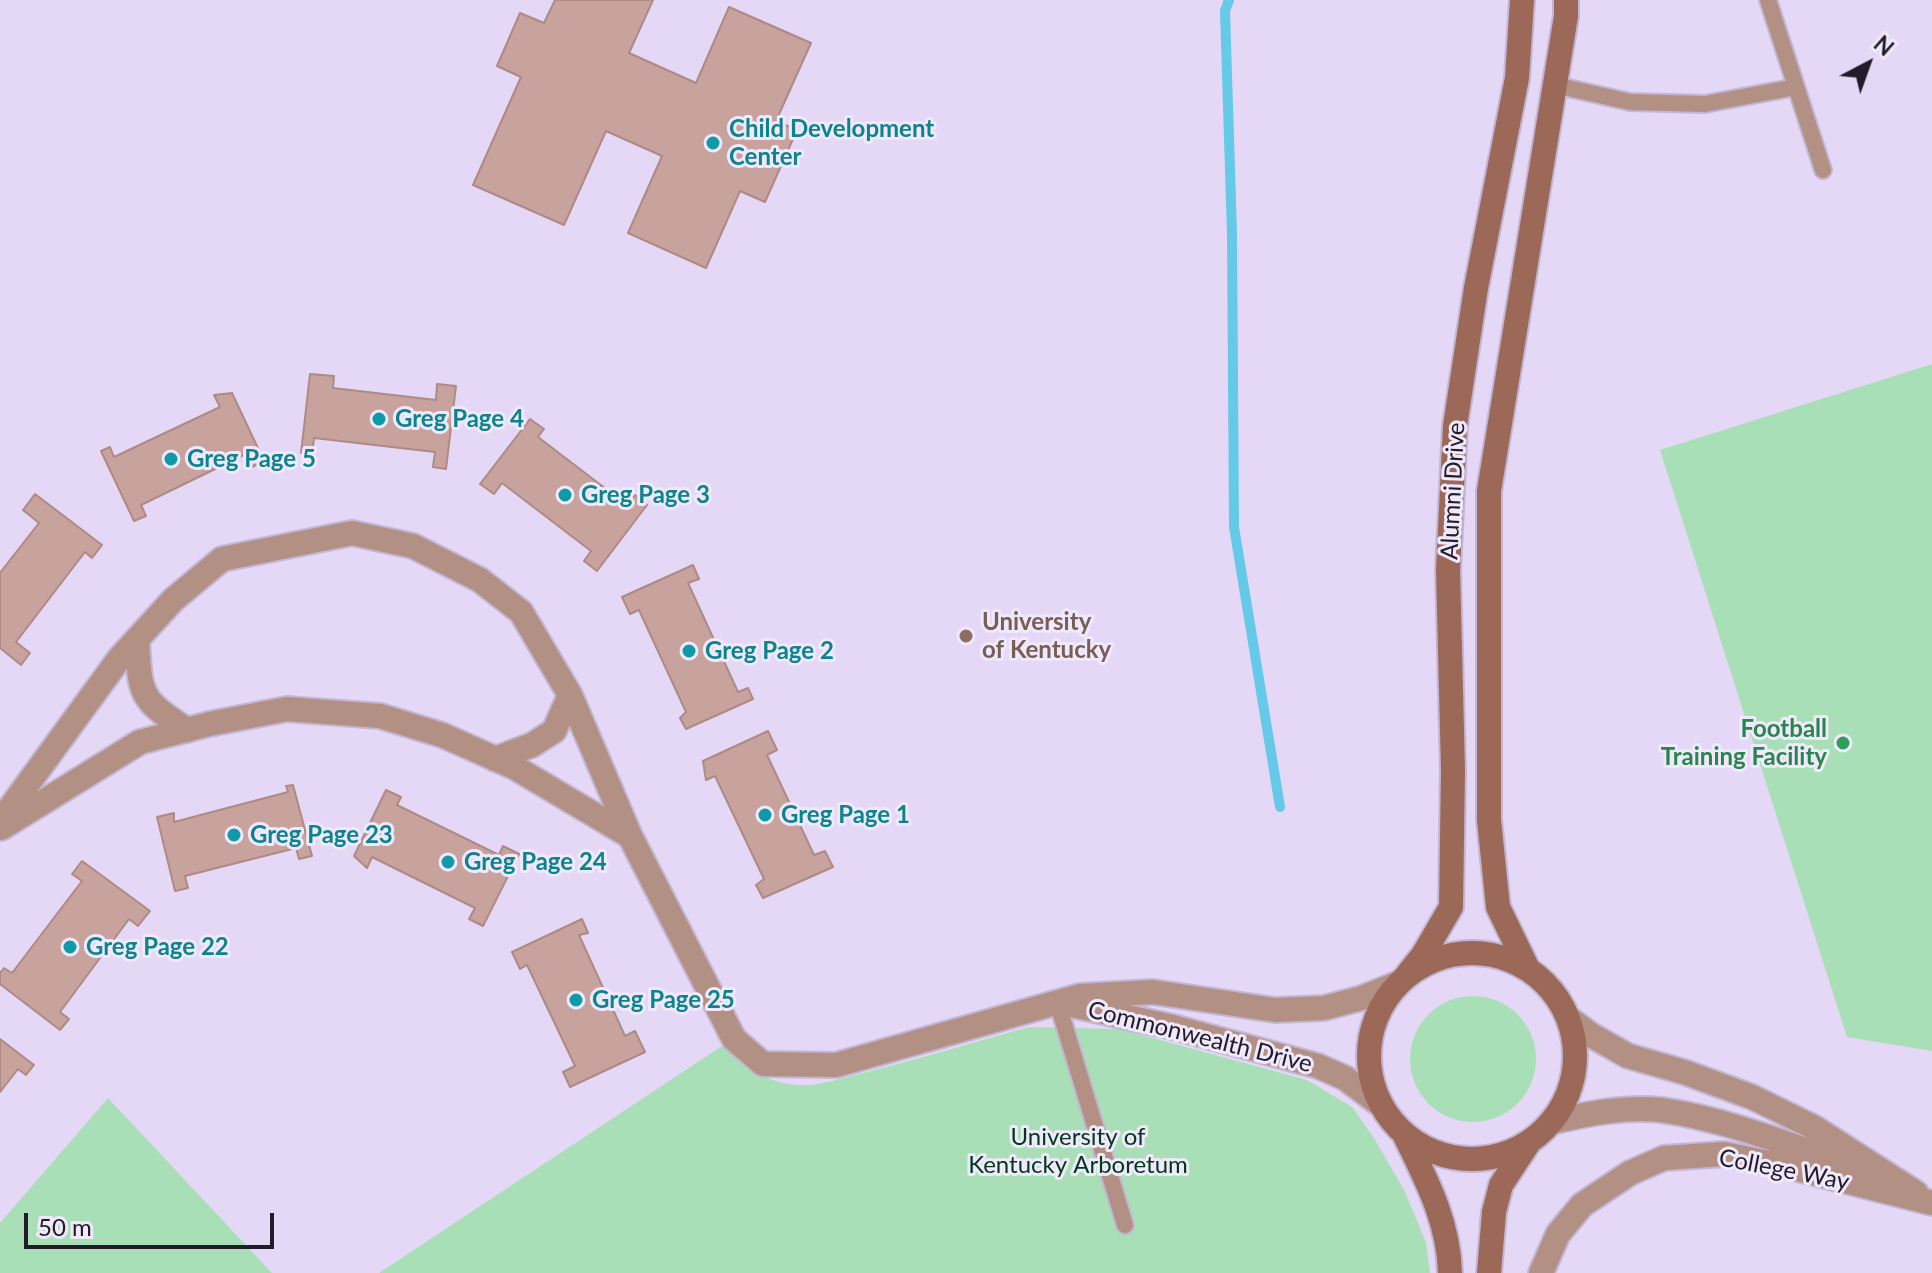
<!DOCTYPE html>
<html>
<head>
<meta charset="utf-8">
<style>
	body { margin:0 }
	#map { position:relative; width:1932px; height:1273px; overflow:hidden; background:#e5d8f7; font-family:Lato,sans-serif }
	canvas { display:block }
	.north { position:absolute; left:1828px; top:24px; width:80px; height:80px; -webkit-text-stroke:6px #f0e8fb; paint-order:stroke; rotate:41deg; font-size:22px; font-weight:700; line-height:32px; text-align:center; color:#211c27 }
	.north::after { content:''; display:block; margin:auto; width:28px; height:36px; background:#211c27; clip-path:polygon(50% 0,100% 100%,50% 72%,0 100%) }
	.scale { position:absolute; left:24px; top:1213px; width:250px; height:36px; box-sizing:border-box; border:4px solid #211c27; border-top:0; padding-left:10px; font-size:24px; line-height:28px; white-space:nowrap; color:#211c27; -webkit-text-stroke:6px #f0e8fb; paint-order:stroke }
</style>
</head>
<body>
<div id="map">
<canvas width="1932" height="1273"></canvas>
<div class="north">N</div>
<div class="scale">50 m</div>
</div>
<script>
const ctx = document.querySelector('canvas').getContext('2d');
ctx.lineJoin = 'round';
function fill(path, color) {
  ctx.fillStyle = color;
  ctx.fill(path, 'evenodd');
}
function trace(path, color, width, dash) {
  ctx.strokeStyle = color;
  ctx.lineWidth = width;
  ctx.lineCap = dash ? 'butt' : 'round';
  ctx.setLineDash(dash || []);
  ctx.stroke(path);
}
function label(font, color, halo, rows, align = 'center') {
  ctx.font = font + ' Lato,sans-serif';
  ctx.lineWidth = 6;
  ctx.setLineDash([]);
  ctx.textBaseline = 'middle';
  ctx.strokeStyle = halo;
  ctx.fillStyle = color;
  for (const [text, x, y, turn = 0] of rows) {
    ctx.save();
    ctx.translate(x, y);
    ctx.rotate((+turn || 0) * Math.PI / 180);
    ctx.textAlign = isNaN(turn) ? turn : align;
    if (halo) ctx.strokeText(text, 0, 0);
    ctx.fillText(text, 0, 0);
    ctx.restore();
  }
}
const green = new Path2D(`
	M 1932,364 L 1932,1051 L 1847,1037 L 1660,450 Z
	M1410 1059a63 63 0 1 1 126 0a63 63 0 1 1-126 0Z
	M 1029,1027 L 1120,1029 L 1307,1080 L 1352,1107 L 1374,1138 L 1404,1190 L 1426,1242 L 1430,1273 L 379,1273 L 722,1046 C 743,1066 766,1082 796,1085 C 818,1087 842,1078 863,1073 C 919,1059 974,1042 1029,1027 Z
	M 108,1098 L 272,1273 L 0,1273 L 0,1223 Z`);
const stream = new Path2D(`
	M 1229,0 L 1225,11 L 1232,233 L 1234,527 L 1280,807`);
const building = new Path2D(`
	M 555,0 L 653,0 L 629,53 L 696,83 L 729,7 L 811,43 L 776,121 L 797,130 L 765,202 L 740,191 L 706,268 L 628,233 L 662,156 L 606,131 L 564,225 L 473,185 L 521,77 L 497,66 L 520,13 L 544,23 Z
	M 310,374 L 334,376 L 333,388 L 436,400 L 437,384 L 456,386 L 446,469 L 433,467 L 435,452 L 314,438 L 312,454 L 301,453 Z
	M 232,393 L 264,461 L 252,467 L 246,454 L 141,505 L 146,516 L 134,521 L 101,451 L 110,447 L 114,457 L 220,407 L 214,395 Z
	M 530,419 L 544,429 L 538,437 L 627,505 L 635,495 L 647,505 L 597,571 L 584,561 L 591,551 L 502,483 L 494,494 L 480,484 Z
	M 35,494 L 102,545 L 92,558 L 85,552 L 16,642 L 30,653 L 21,665 L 0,648 L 0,573 L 39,523 L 23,510 Z
	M 693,565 L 699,579 L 688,583 L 738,692 L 748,688 L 753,699 L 686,729 L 680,718 L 686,712 L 639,610 L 630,614 L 622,597 Z
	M 768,731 L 777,750 L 767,755 L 814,855 L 825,851 L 833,867 L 763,898 L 756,885 L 764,879 L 715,776 L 706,780 L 703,761 Z
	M 293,785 L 312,856 L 299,859 L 296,848 L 185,876 L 188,888 L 175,891 L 157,817 L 174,813 L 174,822 L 288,792 L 286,786 Z
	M 386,790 L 401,797 L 397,805 L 499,855 L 503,846 L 519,854 L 483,926 L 469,919 L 475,908 L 372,857 L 367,868 L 354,856 Z
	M 82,861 L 150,911 L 138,926 L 129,919 L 60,1012 L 69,1019 L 60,1030 L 0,984 L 0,973 L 4,968 L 12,973 L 82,881 L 72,874 Z
	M 582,919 L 588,933 L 579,935 L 625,1036 L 635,1031 L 645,1052 L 570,1087 L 563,1072 L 575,1066 L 527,965 L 520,969 L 512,952 Z
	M 0,1039 L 34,1065 L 26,1075 L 18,1069 L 0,1092 Z`);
const lane = new Path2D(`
	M 1768,0 L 1823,170
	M 1555,85 L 1630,102 L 1705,104 L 1796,87
	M 1057,1001 L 1125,1225`);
const street = new Path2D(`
	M 137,640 C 140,696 140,699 187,730
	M 495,759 L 532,745 L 554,731 L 570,695
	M 0,822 L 119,659 L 173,600 L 222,559 L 352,533 L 413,546 L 480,580 L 521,612 L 570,695 L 630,836 L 734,1039 L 763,1064 L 836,1065 L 1080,996 L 1153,992 L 1275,1010 L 1324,1008 L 1362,998 L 1397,984
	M 1,828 L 140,742 L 209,724 L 287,709 L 380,716 L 442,735 L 514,767 L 630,836
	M 1067,1004 L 1173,1027 L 1318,1066 L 1345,1078 L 1381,1105
	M 1568,1018 L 1591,1035 L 1628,1056 L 1684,1072 L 1752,1097 L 1815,1128 L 1916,1193
	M 1551,1122 C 1587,1114 1624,1106 1661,1110 C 1728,1119 1802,1150 1867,1171
	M 1541,1273 L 1558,1234 L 1582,1205 L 1630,1173 L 1664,1158 L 1724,1154 L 1790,1167 L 1932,1203`);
const secondary = new Path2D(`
	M1369 1056a103 103 0 1 1 206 0a103 103 0 1 1-206 0Z
	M 1528,969 L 1498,907 L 1489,820 L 1489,491 L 1566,16 L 1566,0
	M 1407,975 L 1423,955 L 1451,907 L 1453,770 L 1448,570 L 1455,426 L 1476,288 L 1517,78 L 1522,0
	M 1405,1136 C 1427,1181 1449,1223 1450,1273
	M 1489,1273 L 1494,1212 L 1501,1185 L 1528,1144`);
const markers = [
	[713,143,8,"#0f9aa8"],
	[379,419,8,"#0f9aa8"],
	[171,459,8,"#0f9aa8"],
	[565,495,8,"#0f9aa8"],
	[966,636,8,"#8d6e63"],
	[689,651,8,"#0f9aa8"],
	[1843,743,8,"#2e9e5b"],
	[765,815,8,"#0f9aa8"],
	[234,835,8,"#0f9aa8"],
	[448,862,8,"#0f9aa8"],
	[70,947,8,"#0f9aa8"],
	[576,1000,8,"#0f9aa8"]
];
const cultureNames = [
	["Child Development",729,129],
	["Center",729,157],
	["Greg Page 4",395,419],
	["Greg Page 5",187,459],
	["Greg Page 3",581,495],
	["Greg Page 2",705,651],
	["Greg Page 1",781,815],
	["Greg Page 23",250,835],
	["Greg Page 24",464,862],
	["Greg Page 22",86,947],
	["Greg Page 25",592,1000]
];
const streetNames = [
	["Alumni Drive",1453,491,-87],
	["Commonwealth Drive",1200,1037,14],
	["College Way",1784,1170,11]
];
const educationNames = [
	["University",982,622],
	["of Kentucky",982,650]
];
const leisureNames = [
	["Football",1827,729],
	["Training Facility",1827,757]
];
const parkNames = [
	["University of",1078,1137],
	["Kentucky Arboretum",1078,1165]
];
fill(green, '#a8dfb7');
trace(stream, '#65c9e8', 10);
fill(building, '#c8a39e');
trace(building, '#ae8a85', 2);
trace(lane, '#c2b6d2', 20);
trace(street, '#c2b6d2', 28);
trace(secondary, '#c2b6d2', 28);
trace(lane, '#b39084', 16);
trace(street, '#b39084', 24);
trace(secondary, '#9c6959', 24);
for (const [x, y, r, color] of markers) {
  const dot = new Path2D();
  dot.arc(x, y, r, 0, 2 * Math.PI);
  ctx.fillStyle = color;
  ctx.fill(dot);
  trace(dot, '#f0e8fb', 3);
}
label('bold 24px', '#0d838f', '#f0e8fb', cultureNames, 'left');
label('24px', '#211c27', '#f0e8fb', streetNames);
label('bold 24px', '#785e54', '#f0e8fb', educationNames, 'left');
label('bold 24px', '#27864d', '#f0e8fb', leisureNames, 'right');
label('24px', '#00391a', '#f0e8fb', parkNames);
</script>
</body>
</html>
